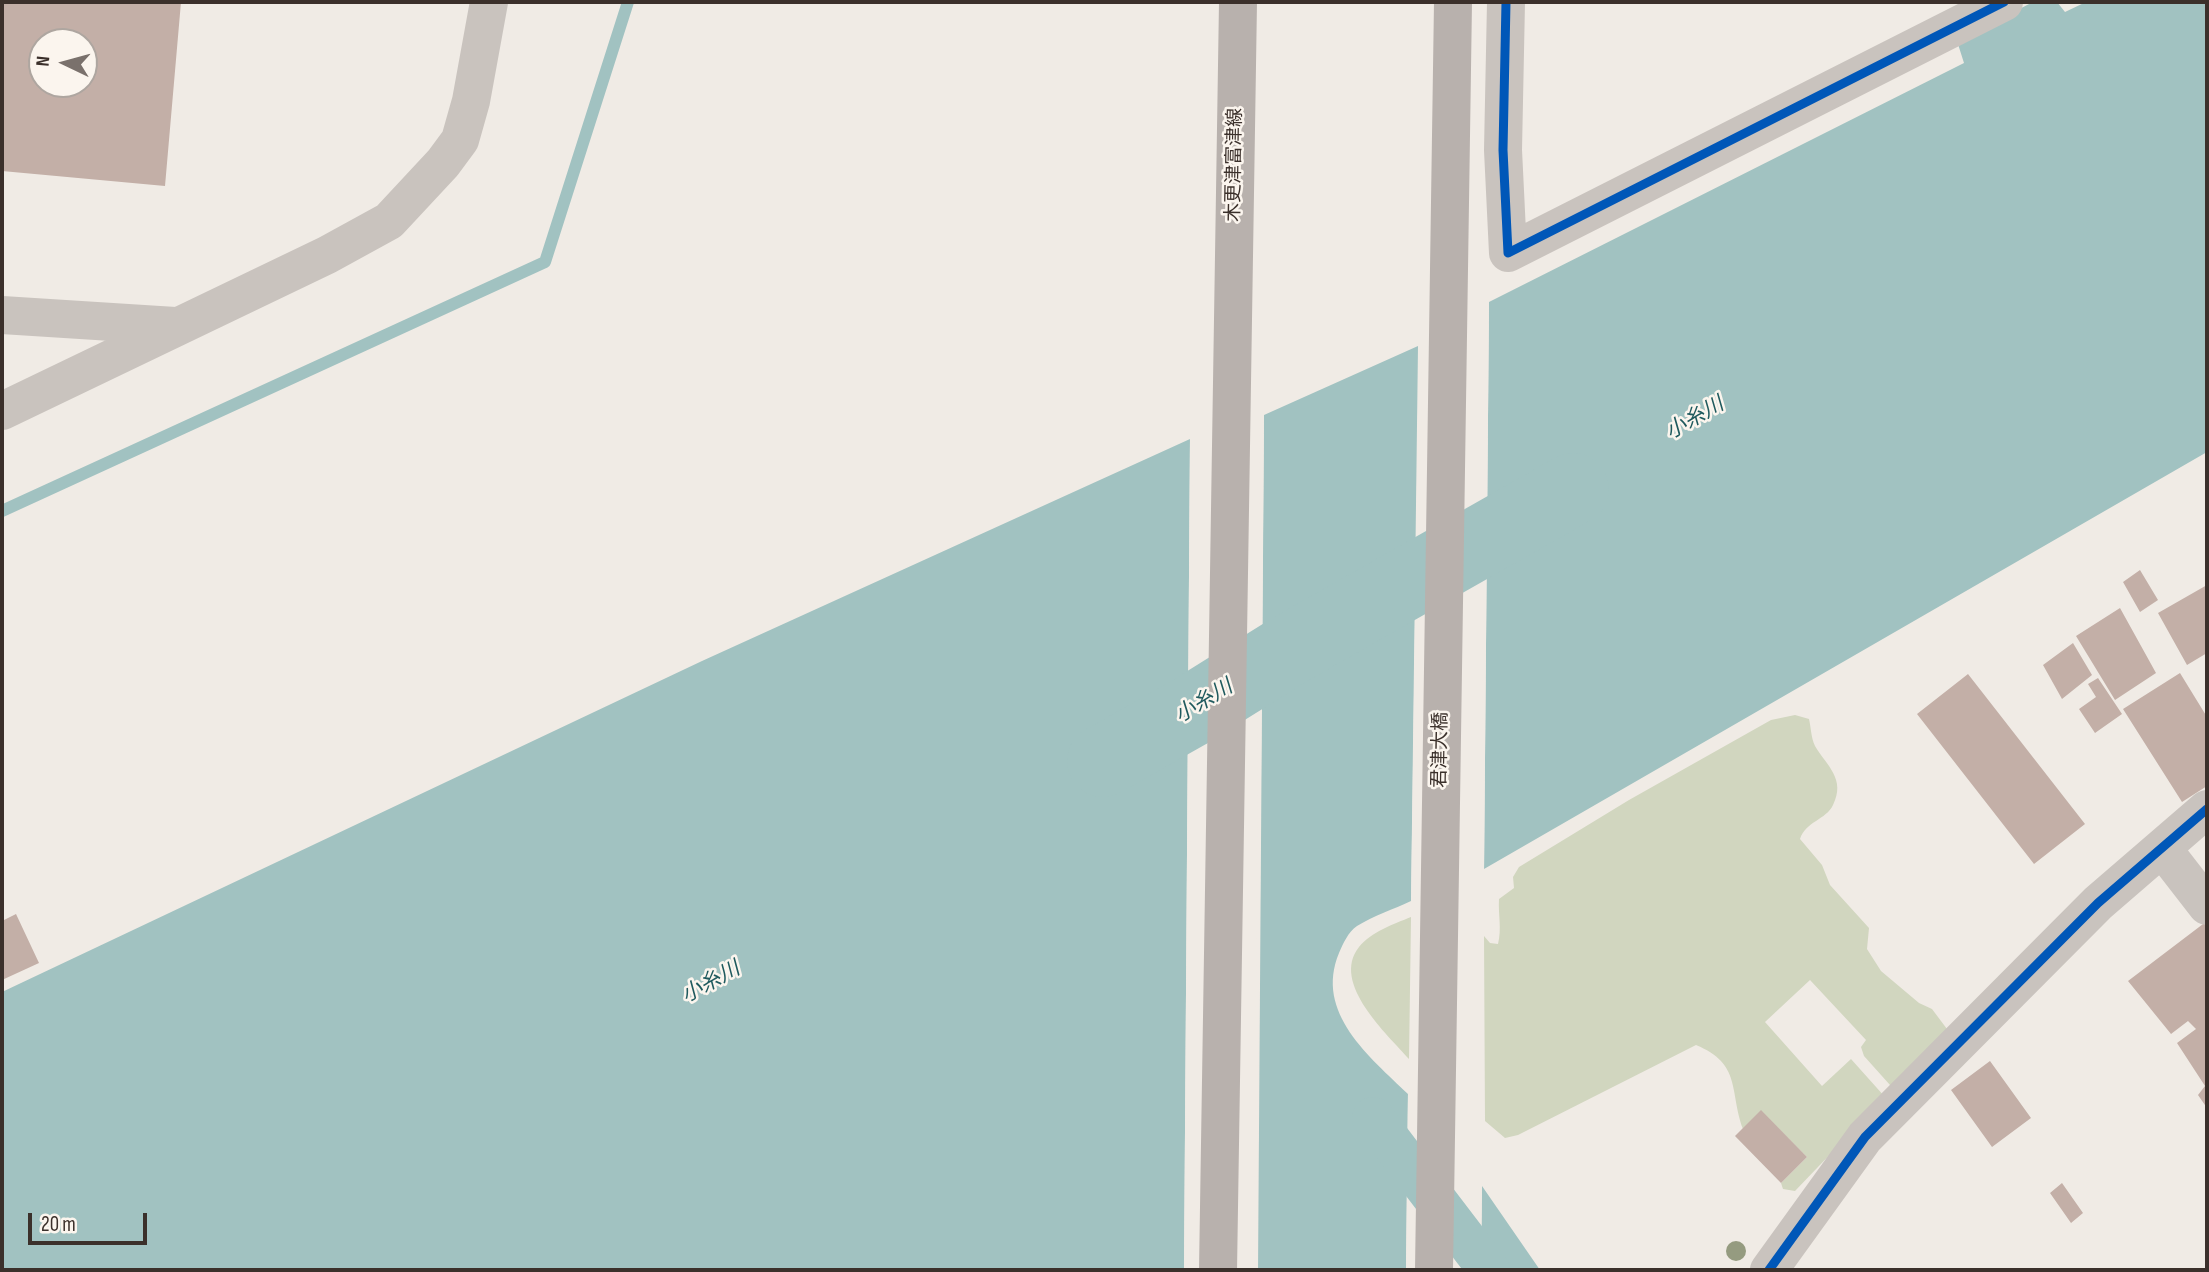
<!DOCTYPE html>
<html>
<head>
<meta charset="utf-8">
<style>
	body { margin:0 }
	#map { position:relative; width:2209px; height:1272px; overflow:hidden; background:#f0ebe5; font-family:"Sofia Sans Condensed",sans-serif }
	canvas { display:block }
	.frame { position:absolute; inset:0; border:4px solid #3b302b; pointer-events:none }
	.north { position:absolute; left:28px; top:28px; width:70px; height:70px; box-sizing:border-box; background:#fbf5ee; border:2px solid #aea6a0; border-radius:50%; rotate:275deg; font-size:19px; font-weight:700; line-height:28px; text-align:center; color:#3b302b }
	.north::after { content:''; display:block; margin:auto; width:24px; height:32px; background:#7a716c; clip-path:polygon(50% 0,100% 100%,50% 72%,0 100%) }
	.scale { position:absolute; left:28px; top:1213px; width:119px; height:32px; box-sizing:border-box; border:4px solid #3b302b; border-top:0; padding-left:9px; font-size:21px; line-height:24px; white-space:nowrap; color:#3b302b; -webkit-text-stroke:5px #fbf5ee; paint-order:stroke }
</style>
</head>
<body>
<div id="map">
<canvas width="2209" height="1272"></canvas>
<div class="frame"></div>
<div class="north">N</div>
<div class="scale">20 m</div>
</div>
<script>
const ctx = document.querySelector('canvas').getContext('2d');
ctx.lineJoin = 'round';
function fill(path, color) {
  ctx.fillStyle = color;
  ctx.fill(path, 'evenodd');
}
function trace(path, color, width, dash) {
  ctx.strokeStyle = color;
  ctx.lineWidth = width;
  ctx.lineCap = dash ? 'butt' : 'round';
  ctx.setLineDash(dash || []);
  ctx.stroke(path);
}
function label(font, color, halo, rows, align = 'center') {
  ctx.font = font + ' "Sofia Sans Condensed","Noto Sans JP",sans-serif';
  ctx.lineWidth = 5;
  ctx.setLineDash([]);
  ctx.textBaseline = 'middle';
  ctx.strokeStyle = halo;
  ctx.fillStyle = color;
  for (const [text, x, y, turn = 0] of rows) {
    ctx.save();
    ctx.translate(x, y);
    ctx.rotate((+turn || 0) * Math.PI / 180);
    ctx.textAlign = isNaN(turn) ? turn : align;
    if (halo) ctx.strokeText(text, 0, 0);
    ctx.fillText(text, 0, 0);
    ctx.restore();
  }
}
const green = new Path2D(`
	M 1795,715 L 1809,719 C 1811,727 1811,738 1815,746 C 1827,766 1846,779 1833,805 C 1826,820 1806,821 1800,839 L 1822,865 L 1830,885 L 1869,928 L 1867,949 L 1881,971 L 1919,1003 L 1932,1009 L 1947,1029 L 1898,1085 L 1890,1085 L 1864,1056 L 1861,1047 L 1866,1040 L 1810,980 L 1765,1022 L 1822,1086 L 1851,1059 L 1885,1097 L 1795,1191 L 1783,1189 L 1781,1183 L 1807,1157 L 1761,1111 L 1743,1129 C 1729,1091 1742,1064 1696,1045 L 1518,1135 L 1505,1138 L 1485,1121 L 1484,936 L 1490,943 L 1498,944 C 1502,928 1498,915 1499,899 L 1514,888 L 1513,877 L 1519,867 L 1629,800 L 1771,720 Z
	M 1411,917 L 1409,1059 C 1388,1035 1330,983 1359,947 C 1371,932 1394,924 1411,917 Z`);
const water = new Path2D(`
	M 2033,2 L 2057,2 L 2065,12 L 2086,2 L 2207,2 L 2207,452 L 1484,869 L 1489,302 L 1964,63 L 1957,41 Z
	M 1418,346 L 1411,901 C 1394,909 1373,916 1357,926 C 1348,932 1343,944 1339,953 C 1314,1013 1370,1057 1408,1094 L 1406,1270 L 1258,1270 L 1264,415 Z
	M 1190,439 L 1184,1270 L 2,1270 L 2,992 L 702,661 Z
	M 1482,1186 L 1540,1270 L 1481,1270 Z`);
const pier = new Path2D(`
	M 1489,298 L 1489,302 L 1484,873 L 1481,869 L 1486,302 Z
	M 1419,343 L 1422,346 L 1415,901 L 1411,905 Z
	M 1264,411 L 1257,1270 L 1254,1270 L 1260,415 Z
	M 1190,436 L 1193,439 L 1187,1270 L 1184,1270 Z
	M 1408,1089 L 1412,1094 L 1409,1270 L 1406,1270 Z
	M 1482,1183 L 1481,1270 L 1477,1270 L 1479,1186 Z`);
const stream = new Path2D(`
	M 2,511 L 545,262 L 628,2`);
const canal = new Path2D(`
	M 1373,1118 L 1489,1270`);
const river = new Path2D(`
	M 1103,761 L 1188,713 L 1289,650 L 1573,489`);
const building = new Path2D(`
	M 2,2 L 181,2 L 165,186 L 2,171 ZM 42,42 L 84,42 L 84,84 L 42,84 Z
	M 2140,570 L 2158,600 L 2140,612 L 2123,582 Z
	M 2207,585 L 2207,653 L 2187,665 L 2158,613 Z
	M 2120,608 L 2156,673 L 2115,700 L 2076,636 Z
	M 2073,643 L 2092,675 L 2062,699 L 2043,665 Z
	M 2180,673 L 2207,717 L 2207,786 L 2182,802 L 2123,709 Z
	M 1968,674 L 2085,824 L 2034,864 L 1917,714 Z
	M 2098,678 L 2122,714 L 2095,733 L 2079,709 L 2096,697 L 2088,684 Z
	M 16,914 L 39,963 L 2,980 L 2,921 Z
	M 2207,921 L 2207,1108 L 2198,1095 L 2205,1086 L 2177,1043 L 2196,1029 L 2188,1021 L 2171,1034 L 2128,981 Z
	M 1990,1061 L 2031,1118 L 1992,1147 L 1951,1090 Z
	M 1761,1110 L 1807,1157 L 1781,1183 L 1735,1136 Z
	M 2062,1183 L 2083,1213 L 2071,1223 L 2050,1193 Z`);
const minor = new Path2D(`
	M 1506,2 L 1503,150 L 1508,253 L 2004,2
	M 2,315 L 175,326
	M 2,411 L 327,255 L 389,221 L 443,163 L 460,140 L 471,101 L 489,2
	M 2162,848 L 2207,906
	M 1769,1270 L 1865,1137 L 2098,903 L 2207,809`);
const major = new Path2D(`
	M 1218,1270 L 1238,2
	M 1434,1270 L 1453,2`);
const cycleway = new Path2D(`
	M 1506,2 L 1503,150 L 1508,253 L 2004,2
	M 1769,1270 L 1865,1137 L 2098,903 L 2207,809`);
const trees = [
	[1736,1251]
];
const streetNames = [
	["木更津富津線",1235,165,-89],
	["君津大橋",1441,750,-89]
];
const waterNames = [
	["小糸川",1695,419,-30],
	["小糸川",1204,702,-31],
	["小糸川",711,983,-29]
];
fill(green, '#d1d6bf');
fill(water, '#a1c2c1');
fill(pier, '#f0ebe5');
trace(stream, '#a1c2c1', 12);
trace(canal, '#a1c2c1', 42);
trace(river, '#a1c2c1', 72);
fill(building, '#c3afa7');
trace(minor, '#c9c3be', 38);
trace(major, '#b8b1ad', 38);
trace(cycleway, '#0057b8', 9);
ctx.fillStyle = '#959b80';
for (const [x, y] of trees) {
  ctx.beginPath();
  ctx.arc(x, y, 10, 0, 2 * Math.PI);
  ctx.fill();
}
label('19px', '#3b302b', '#fbf5ee', streetNames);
label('italic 21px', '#1f5a5e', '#fbf5ee', waterNames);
</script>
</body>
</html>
